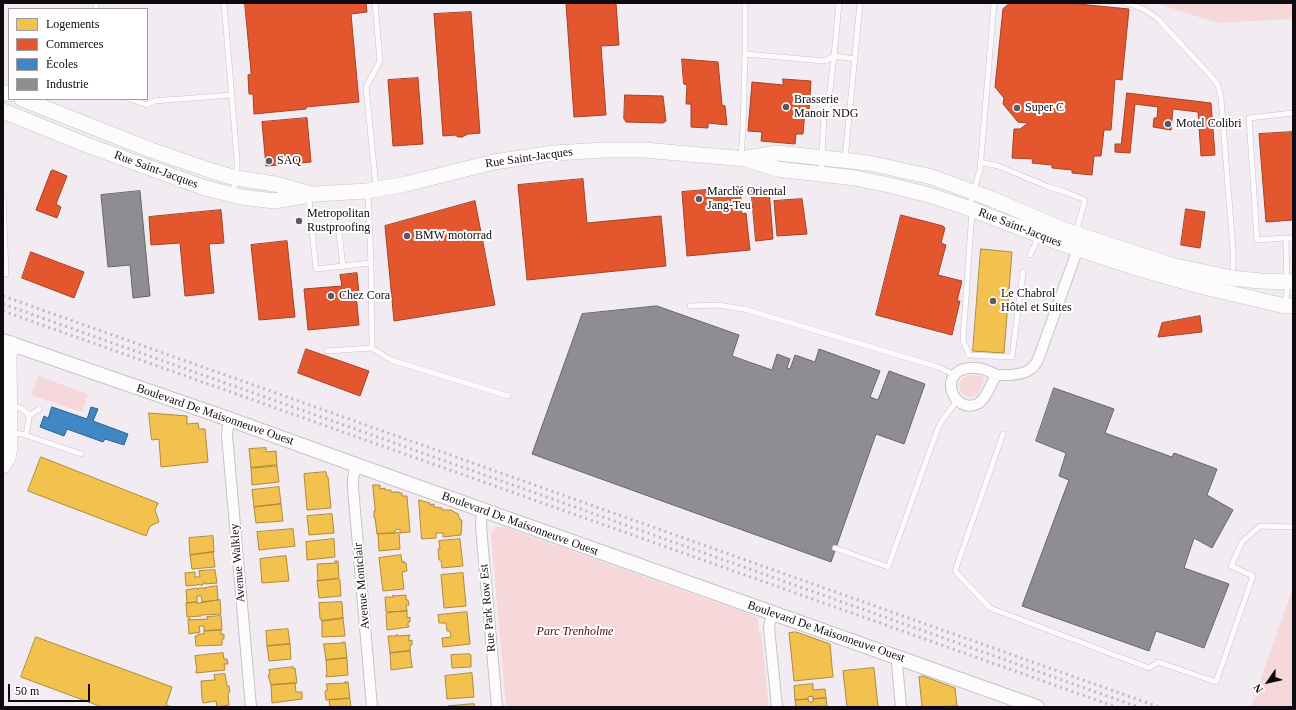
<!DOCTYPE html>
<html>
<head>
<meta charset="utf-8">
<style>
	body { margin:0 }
	#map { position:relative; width:1296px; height:710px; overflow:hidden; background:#f2ecf2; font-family:"Times New Roman",serif }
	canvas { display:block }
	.frame { position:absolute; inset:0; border:4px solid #0e0a0f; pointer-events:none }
	.legend { position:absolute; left:8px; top:8px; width:140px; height:92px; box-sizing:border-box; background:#fff; border:1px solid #9f9d9f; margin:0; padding:5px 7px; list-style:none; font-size:12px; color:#0e0a0f }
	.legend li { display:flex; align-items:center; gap:8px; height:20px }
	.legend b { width:20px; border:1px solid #9f9d9f }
	.north { position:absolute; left:1248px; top:662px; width:40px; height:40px; -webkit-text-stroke:3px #fff; paint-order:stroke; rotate:236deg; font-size:11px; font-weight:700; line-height:16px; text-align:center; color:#0e0a0f }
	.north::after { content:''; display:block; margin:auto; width:14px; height:18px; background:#0e0a0f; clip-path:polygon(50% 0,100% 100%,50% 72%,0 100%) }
	.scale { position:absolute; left:8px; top:684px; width:82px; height:18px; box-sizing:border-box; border:2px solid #0e0a0f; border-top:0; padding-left:5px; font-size:12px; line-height:14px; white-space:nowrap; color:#0e0a0f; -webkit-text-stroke:3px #fff; paint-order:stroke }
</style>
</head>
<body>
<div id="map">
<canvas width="1296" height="710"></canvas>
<div class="frame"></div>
<ul class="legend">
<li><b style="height:11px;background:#f2c14e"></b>Logements</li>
<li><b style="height:11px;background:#e4572e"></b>Commerces</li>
<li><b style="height:11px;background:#3f88c5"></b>Écoles</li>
<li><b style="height:11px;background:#8d8d92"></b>Industrie</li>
</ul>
<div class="north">N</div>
<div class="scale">50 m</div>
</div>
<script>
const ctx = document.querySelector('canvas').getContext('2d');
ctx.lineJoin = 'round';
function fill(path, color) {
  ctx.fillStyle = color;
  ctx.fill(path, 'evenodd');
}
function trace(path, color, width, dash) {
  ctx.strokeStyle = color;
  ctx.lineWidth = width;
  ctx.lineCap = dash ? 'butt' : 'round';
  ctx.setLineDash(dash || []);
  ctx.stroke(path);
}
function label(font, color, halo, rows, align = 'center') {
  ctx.font = font + ' "Times New Roman",serif';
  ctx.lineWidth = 4;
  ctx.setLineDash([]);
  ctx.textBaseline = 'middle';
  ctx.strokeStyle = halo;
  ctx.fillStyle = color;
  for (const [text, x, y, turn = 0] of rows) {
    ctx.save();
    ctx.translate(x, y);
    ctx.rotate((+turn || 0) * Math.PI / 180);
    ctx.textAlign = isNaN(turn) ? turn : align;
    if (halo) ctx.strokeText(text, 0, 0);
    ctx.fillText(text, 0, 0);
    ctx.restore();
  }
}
const green = new Path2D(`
	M 1156,3 L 1293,3 L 1293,19 L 1217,23 Z
	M 975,375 L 983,376 L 985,380 C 981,384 982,390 978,394 C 964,408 946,374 975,375 Z
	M 38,376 L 88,394 L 82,412 L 31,395 Z
	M 496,527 L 504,527 L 755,616 L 758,620 L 759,631 L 761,631 L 769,707 L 506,707 L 491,535 L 491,531 L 493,532 Z
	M 1293,587 L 1293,707 L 1251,707 Z`);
const homes = new Path2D(`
	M 981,249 L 1012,252 L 1004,353 L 973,351 Z
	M 149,413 L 187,416 L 187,424 L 198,423 L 199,429 L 205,429 L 208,462 L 161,467 L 159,439 L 152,440 Z
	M 266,448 L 266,452 L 276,451 L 277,466 L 251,468 L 249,449 Z
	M 41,457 L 158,503 L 155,510 L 159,522 L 150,526 L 146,536 L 28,491 Z
	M 276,465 L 277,466 L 279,482 L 252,485 L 251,468 Z
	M 326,472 L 327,477 L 328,477 L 331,508 L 307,510 L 304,474 Z
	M 373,485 L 380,485 L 380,489 L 385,488 L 385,490 L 391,490 L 391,492 L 399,492 L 399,493 L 402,493 L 402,496 L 407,496 L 410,532 L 400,533 L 400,529 L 395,530 L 395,533 L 377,534 L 375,518 L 374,518 L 374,511 L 375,511 Z
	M 279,487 L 281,504 L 254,507 L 252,490 Z
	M 419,500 L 430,503 L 430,505 L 434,504 L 434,507 L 442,508 L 442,510 L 451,510 L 458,514 L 460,520 L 462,520 L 461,535 L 443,537 L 443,533 L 436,533 L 436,538 L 422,539 Z
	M 281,504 L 283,521 L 256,523 L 254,507 Z
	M 332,514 L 334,533 L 309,535 L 307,516 Z
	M 293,529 L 295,546 L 259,550 L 257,532 Z
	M 399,533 L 400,549 L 379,551 L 378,534 Z
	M 213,536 L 214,552 L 190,555 L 189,538 Z
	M 334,539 L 335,557 L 307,560 L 306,542 Z
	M 460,539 L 463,566 L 442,568 L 441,560 L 439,560 L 438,549 L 440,549 L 439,541 Z
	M 213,552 L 215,567 L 192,569 L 190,555 Z
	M 401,555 L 402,562 L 404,561 L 404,563 L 406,563 L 407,571 L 402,572 L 404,589 L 383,591 L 379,558 Z
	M 286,556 L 289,581 L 262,583 L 260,559 Z
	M 335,561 L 338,561 L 339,578 L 317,581 L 318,579 L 317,564 L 336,563 Z
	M 215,570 L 217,583 L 205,584 L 205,583 L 203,583 L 203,585 L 199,585 L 198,584 L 197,585 L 186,586 L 185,573 L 195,572 L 195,577 L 200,577 L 199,571 Z
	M 463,573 L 466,606 L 444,608 L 441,575 Z
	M 339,579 L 340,580 L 341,596 L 319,598 L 317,581 Z
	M 217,586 L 218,600 L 202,602 L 201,596 L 197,596 L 197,602 L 187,603 L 186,590 L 197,588 L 197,589 L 199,589 L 199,588 L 204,588 L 204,589 L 205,589 L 205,588 Z
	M 393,595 L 394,596 L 406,595 L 406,600 L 408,600 L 409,605 L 406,605 L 407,611 L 386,612 L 385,597 L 393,597 Z
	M 220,600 L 221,614 L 201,615 L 201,616 L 187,617 L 186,603 L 197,602 L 197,603 Z
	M 342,602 L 343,618 L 340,619 L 321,621 L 322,619 L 320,619 L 319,603 Z
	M 407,611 L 407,618 L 410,617 L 410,622 L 408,622 L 408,626 L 409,626 L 409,627 L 387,630 L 386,614 L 387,613 Z
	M 467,612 L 470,644 L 443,647 L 442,638 L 451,637 L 450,631 L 447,631 L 446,623 L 439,623 L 438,615 Z
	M 221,616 L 222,630 L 204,631 L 204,626 L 199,626 L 200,632 L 189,634 L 188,619 L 190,618 L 190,620 L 208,619 L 207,617 Z
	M 343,618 L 345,636 L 322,637 L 322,621 Z
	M 288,629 L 290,644 L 267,646 L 266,631 Z
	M 221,630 L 221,635 L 224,634 L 224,639 L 222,639 L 222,645 L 196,646 L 195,636 L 198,636 L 198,634 L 204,634 L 204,631 Z
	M 796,632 L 830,644 L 833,677 L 794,681 L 789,633 Z
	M 396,635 L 398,635 L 398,636 L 410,635 L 410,636 L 409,636 L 409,641 L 412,640 L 412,645 L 410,645 L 410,651 L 390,653 L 388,636 L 396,636 Z
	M 36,637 L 172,687 L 166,705 L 172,707 L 102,707 L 21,677 Z
	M 343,642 L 345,642 L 347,658 L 326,660 L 324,646 L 323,644 L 343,643 Z
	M 290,644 L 291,659 L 269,661 L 267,646 Z
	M 410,651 L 412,666 L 413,667 L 391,670 L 390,653 Z
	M 223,653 L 224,659 L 227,659 L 228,664 L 224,664 L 225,670 L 196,673 L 196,671 L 197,671 L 195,656 Z
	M 470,654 L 471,655 L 471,667 L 452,668 L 451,655 Z
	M 346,658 L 347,659 L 348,675 L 326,677 L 326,675 L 327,675 L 326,660 Z
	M 293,667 L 293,669 L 295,668 L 297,683 L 271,685 L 268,675 L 270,675 L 269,670 Z
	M 874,668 L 878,706 L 881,707 L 847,707 L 843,671 Z
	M 472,673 L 474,697 L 447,699 L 445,676 Z
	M 225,674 L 227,686 L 229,686 L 230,692 L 228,693 L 229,705 L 217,707 L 216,701 L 203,703 L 202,699 L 201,681 L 215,680 L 214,675 Z
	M 923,676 L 955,688 L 957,706 L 922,707 L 919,677 Z
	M 345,682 L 348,682 L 350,698 L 326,700 L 325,692 L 326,690 L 328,690 L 326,684 L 346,683 Z
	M 293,683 L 295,683 L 296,692 L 302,692 L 302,699 L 272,703 L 271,685 Z
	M 813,684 L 813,690 L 825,689 L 826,698 L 813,699 L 813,696 L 808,697 L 808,699 L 795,700 L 794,686 Z
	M 826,698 L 827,706 L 796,707 L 795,700 L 808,699 L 809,702 L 813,702 L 813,699 Z
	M 350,699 L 351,707 L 330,707 L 329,700 Z
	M 474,704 L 475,707 L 448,706 Z`);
const shops = new Path2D(`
	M 245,3 L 366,3 L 367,12 L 351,14 L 359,102 L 306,107 L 306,109 L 254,114 L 253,94 L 249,94 L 248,75 L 251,74 Z
	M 583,3 L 616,3 L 619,45 L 601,46 L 606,115 L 574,117 L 566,4 Z
	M 1010,3 L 1068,3 L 1129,9 L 1122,80 L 1115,79 L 1111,130 L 1104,130 L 1101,156 L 1094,156 L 1092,175 L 1072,173 L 1072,170 L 1052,168 L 1052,165 L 1032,163 L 1033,159 L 1012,158 L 1014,129 L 1020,129 L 1028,123 L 1018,122 L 1003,104 L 1004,98 L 995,87 L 1003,9 Z
	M 471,12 L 480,133 L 468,134 L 462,137 L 458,137 L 455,135 L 443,136 L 434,14 Z
	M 682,59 L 718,62 L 722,105 L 725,106 L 727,125 L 708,123 L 708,128 L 691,127 L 691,104 L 686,104 L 687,85 L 684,84 Z
	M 418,78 L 423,144 L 393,146 L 388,80 Z
	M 783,79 L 811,81 L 809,111 L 805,110 L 803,134 L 796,134 L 795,144 L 761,141 L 762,132 L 748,131 L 752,82 L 783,85 Z
	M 1127,93 L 1211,103 L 1215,155 L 1201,156 L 1198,112 L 1173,109 L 1171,130 L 1153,127 L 1154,118 L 1157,118 L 1158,107 L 1135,104 L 1130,153 L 1115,152 L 1115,144 L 1121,144 Z
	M 625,95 L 663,96 L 666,121 L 663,123 L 626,122 L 624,119 Z
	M 307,118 L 311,162 L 266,166 L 262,122 Z
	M 1293,132 L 1293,220 L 1266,222 L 1259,134 Z
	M 53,170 L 67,176 L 56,204 L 61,207 L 57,218 L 36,210 L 51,171 Z
	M 583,179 L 587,223 L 661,216 L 666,266 L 527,280 L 518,185 Z
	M 740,187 L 742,214 L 746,213 L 750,250 L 687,256 L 682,192 Z
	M 751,187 L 769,190 L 773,239 L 756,241 Z
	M 802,199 L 807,234 L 777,236 L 774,201 Z
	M 475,201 L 495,305 L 394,321 L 385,226 Z
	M 1186,209 L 1205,212 L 1200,248 L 1181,245 Z
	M 221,210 L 224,243 L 209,244 L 214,293 L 185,296 L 180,243 L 151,245 L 149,217 Z
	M 901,215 L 943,226 L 945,228 L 941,243 L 946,245 L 938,275 L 962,281 L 957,301 L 960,301 L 952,335 L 876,315 Z
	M 287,241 L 295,317 L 259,320 L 251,245 Z
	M 31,252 L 84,272 L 74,298 L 22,278 Z
	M 357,273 L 359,294 L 356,294 L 359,325 L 308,330 L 304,289 L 342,286 L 340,275 Z
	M 1200,316 L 1202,332 L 1158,337 L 1162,323 Z
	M 306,349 L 369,371 L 360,396 L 298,373 Z`);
const schools = new Path2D(`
	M 52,407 L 87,419 L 91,407 L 98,409 L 93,421 L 128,434 L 124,445 L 105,439 L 103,442 L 67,429 L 64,436 L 40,427 L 44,416 L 48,418 Z`);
const industry = new Path2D(`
	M 140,191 L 150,296 L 133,298 L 130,265 L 108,267 L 101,195 Z
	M 657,306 L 739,335 L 732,356 L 772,370 L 777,354 L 790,359 L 787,368 L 790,369 L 795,355 L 815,362 L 819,349 L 880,371 L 870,397 L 878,400 L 889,371 L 925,384 L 904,444 L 876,434 L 831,562 L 532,454 L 582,314 Z
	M 1054,388 L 1114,409 L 1105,433 L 1172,457 L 1174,453 L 1217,469 L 1207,495 L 1233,510 L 1212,548 L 1194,538 L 1184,568 L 1229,584 L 1204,648 L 1156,631 L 1149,651 L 1022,606 L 1069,480 L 1059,476 L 1066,453 L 1036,441 Z`);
const lane = new Path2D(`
	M 96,3 L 96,9
	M 224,3 L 237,159 L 237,169 L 233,194
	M 375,3 L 380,61 L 366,87 L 376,187
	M 1125,3 L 1131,4 L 1145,10 L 1157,18 L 1210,75 L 1218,85 L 1221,98 L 1233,250 L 1233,268
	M 745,54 L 745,3
	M 130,99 L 147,105 L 154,101 L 232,95
	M 741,157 L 743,129 L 745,54 L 825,61 L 834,56 L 839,3
	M 845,159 L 860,3
	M 980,162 L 998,166 L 1049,187 L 1065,192 L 1085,200 L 1078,225 L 1081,232
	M 821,173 L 824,115 L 828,107 L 834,56 L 855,59
	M 309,196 L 310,211 L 316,269 L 371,263
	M 3,198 L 6,274
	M 969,207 L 980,170 L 994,3
	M 972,211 L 963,340 L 969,355 L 1012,357 L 1023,272
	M 338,224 L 343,267
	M 1286,238 L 1257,240 L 1249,118 L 1293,113
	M 1030,255 L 1039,236
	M 1285,305 L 1287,292 L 1286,238 L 1293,238
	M 690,306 L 717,305 L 744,309 L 938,367 L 955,375
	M 372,348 L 391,360 L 508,396
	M 327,351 L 372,348 L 371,263 L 368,193
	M 11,407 L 21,408 L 28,414 L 29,419 L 26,435
	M 29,416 L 39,409
	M 11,433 L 22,434 L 81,454
	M 1003,434 L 955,571 L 990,608 L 1149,668 L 1158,662 L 1216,682 L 1253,576 L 1231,566 L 1242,542 L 1260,526 L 1293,527
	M 835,548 L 888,567 L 938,428 L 943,419 L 957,401`);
const street = new Path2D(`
	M 997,375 C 990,383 988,397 979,403 C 952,418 933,364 978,368 C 987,369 990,373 998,375 C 1001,375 1006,375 1010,375 C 1024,374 1034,371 1039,357 L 1080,243
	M 229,419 L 227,435 L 251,707
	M 356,465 L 353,478 L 353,488 L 372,707
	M 482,510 L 481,527 L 497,707
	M 772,613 L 769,628 L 777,707
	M 898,657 L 897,664 L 901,707`);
const secondary = new Path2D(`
	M 3,341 L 229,419 L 356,465 L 1037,707`);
const primary = new Path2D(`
	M 3,92 L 9,94
	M 22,99 L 151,150 L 212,171 L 236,178 L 275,184 L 308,193
	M 3,111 L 87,145 L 205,188 L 242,197 L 274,201 L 315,194 L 367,191 L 406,184 L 494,162 L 554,153 L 605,150 L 644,150 L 746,159 L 777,169 L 855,178 L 889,185 L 929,195 L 968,208 L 1060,243 L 1133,267 L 1200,286 L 1285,306 L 1293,306
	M 748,158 L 777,153 L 787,154 L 869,163 L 932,177 L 992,199 L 1064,230 L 1171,265 L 1232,278 L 1260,281 L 1293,282
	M 3,466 L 8,458 L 10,448 L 9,356 L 12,344`);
const rail = new Path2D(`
	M 3,296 L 1159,707
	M 3,304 L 1138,707
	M 3,311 L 1116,707`);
const markers = [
	[786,107,4,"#5e595e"],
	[1017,108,4,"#5e595e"],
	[1168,124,4,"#5e595e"],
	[269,161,4,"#5e595e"],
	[699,199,4,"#5e595e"],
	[299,221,4,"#5e595e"],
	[407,236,4,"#5e595e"],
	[331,296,4,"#5e595e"],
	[993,301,4,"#5e595e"]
];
const poiNames = [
	["Brasserie",794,100],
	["Manoir NDG",794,114],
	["Super C",1025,108],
	["Motel Colibri",1176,124],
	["SAQ",277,161],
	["Marché Oriental",707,192],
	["Jang-Teu",707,206],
	["Metropolitan",307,214],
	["Rustproofing",307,228],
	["BMW motorrad",415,236],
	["Le Chabrol",1001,294],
	["Hôtel et Suites",1001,308],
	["Chez Cora",339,296]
];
const streetNames = [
	["Rue Saint-Jacques",529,158,-8],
	["Rue Saint-Jacques",156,170,20],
	["Rue Saint-Jacques",1020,228,21],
	["Boulevard De Maisonneuve Ouest",215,415,19],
	["Boulevard De Maisonneuve Ouest",520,524,20],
	["Avenue Walkley",238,563,-95],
	["Avenue Montclair",362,586,-95],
	["Rue Park Row Est",488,608,-95],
	["Boulevard De Maisonneuve Ouest",826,632,19]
];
const parkNames = [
	["Parc Trenholme",575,632]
];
fill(green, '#f6d8db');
fill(homes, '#f2c14e');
trace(homes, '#ae8a3b', 1);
fill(shops, '#e4572e');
trace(shops, '#a44025', 1);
fill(schools, '#3f88c5');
trace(schools, '#30628e', 1);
fill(industry, '#8d8d92');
trace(industry, '#67666b', 1);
trace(lane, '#c7c2c7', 6);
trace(street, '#c7c2c7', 12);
trace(secondary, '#c7c2c7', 16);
trace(primary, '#c7c2c7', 16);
trace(lane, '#fdfcfd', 5);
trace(street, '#fdfcfd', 10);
trace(secondary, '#fdfcfd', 14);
trace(primary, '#fdfcfd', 15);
trace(rail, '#bcbbbc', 3, [2, 4]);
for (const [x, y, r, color] of markers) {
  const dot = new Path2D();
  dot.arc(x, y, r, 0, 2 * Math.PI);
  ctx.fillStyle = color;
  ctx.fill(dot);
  trace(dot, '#fff', 1.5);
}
label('12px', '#0e0a0f', '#fff', poiNames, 'left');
label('12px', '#0e0a0f', '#fff', streetNames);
label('italic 12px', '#530417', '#fff', parkNames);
</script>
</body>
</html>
